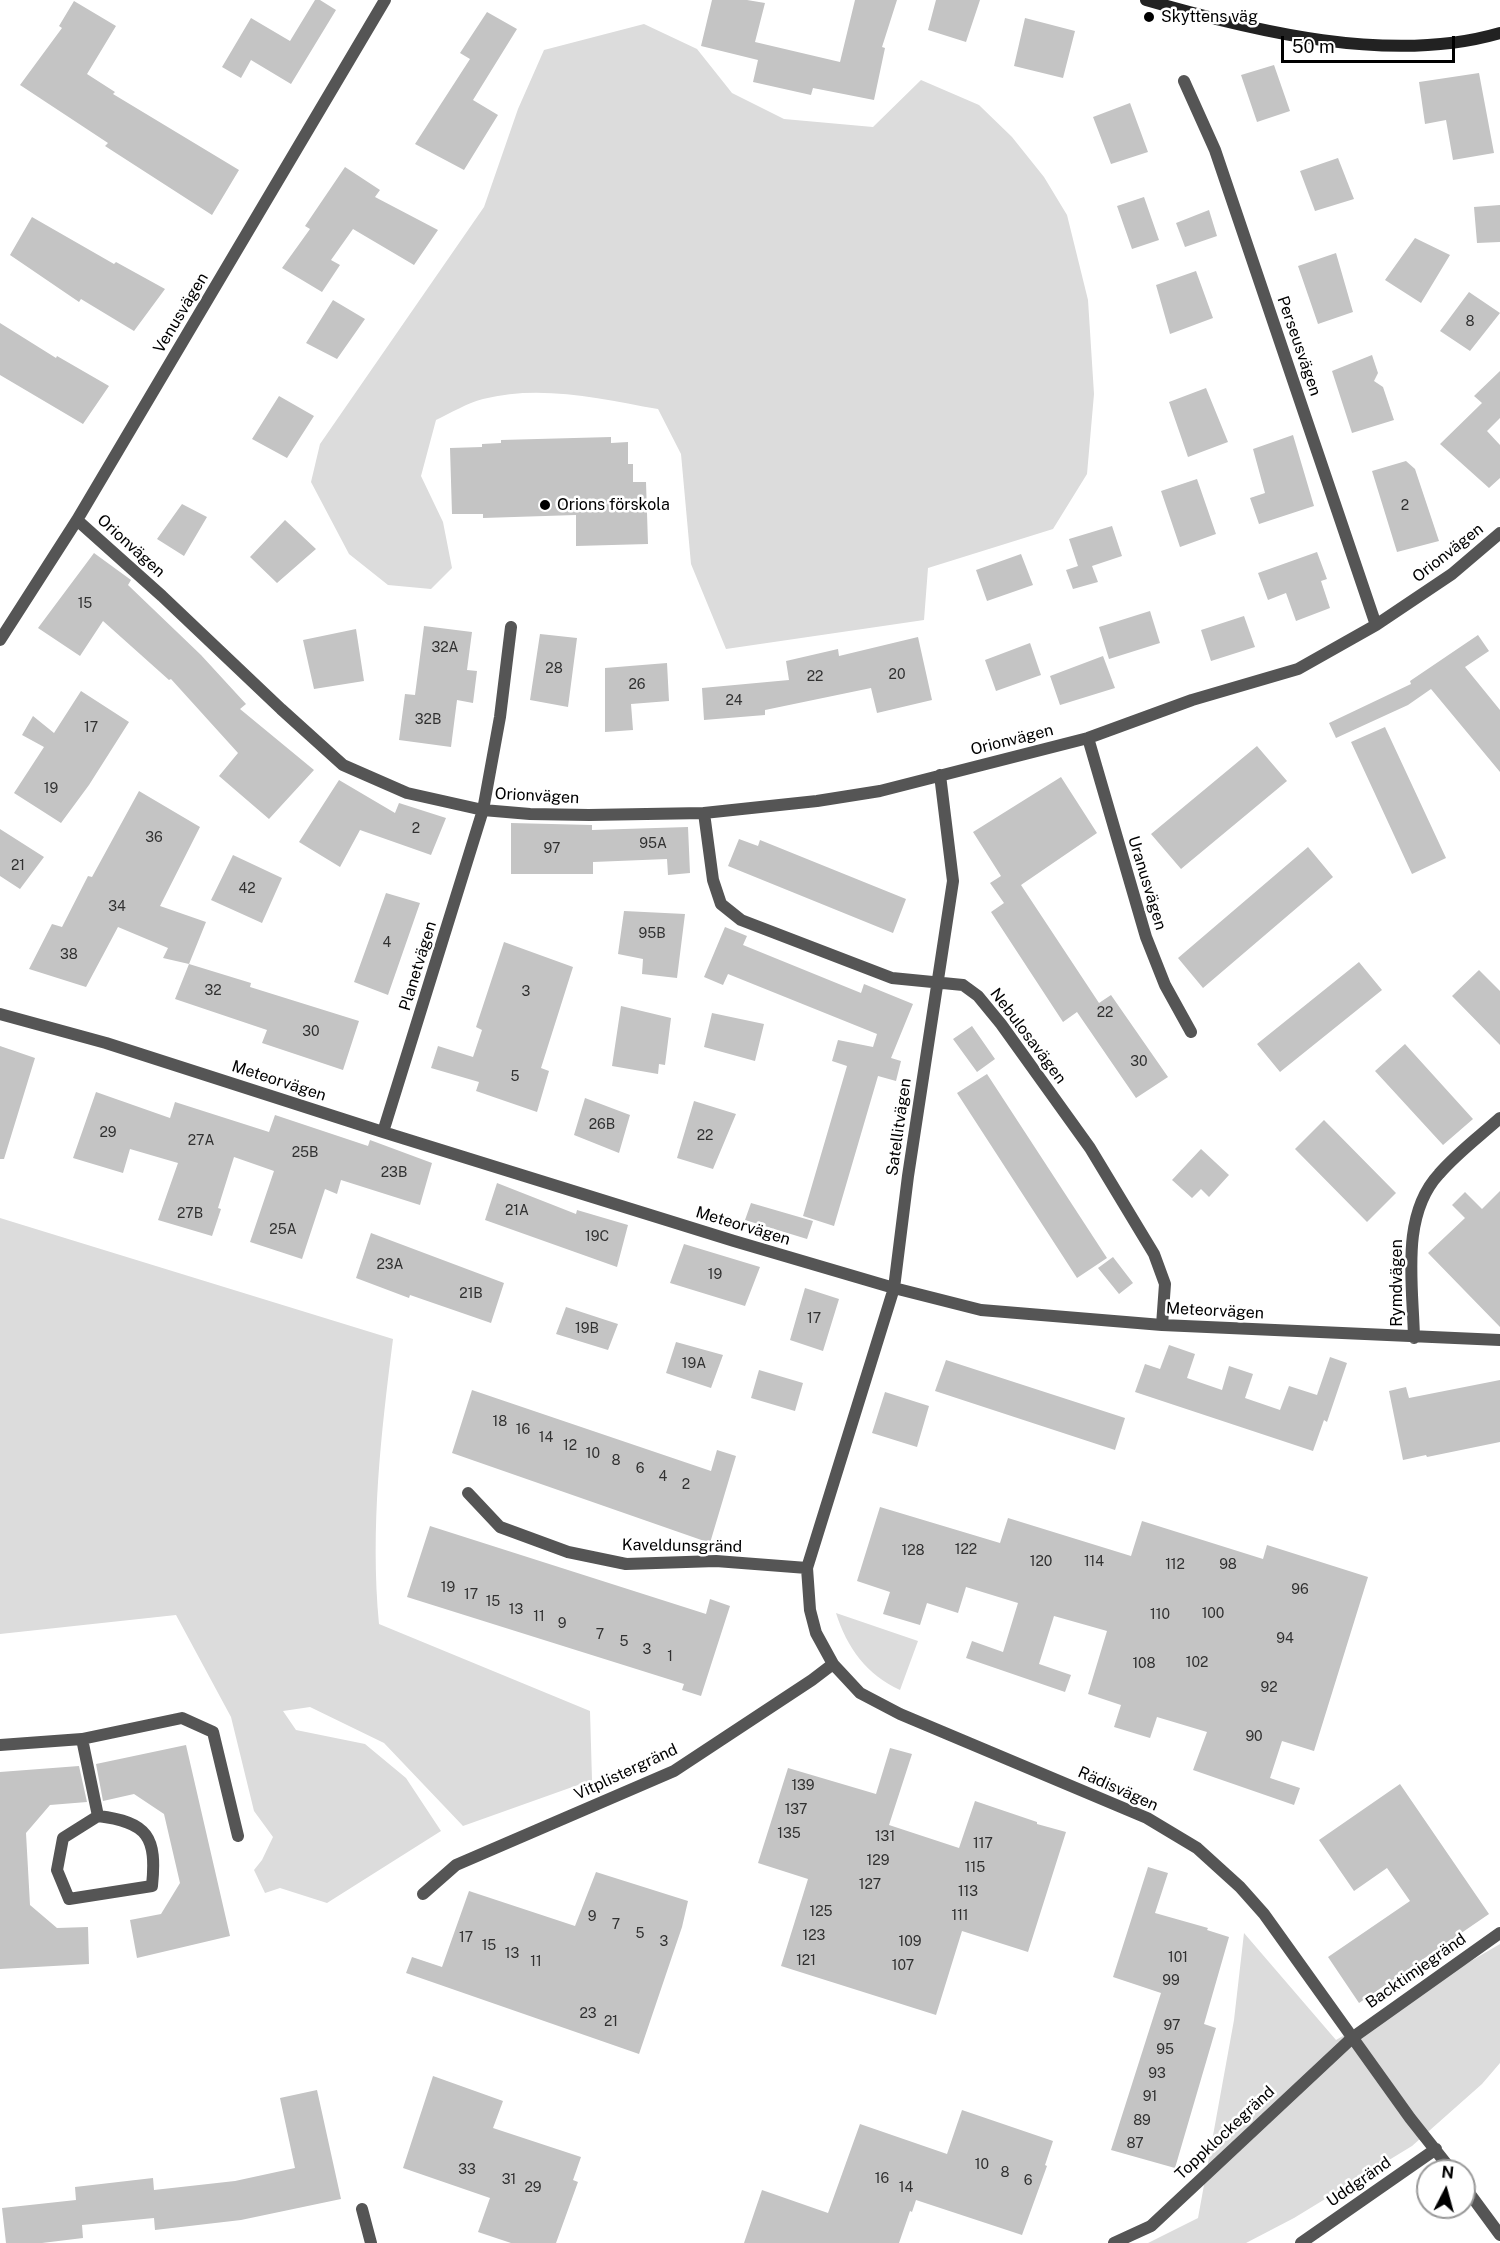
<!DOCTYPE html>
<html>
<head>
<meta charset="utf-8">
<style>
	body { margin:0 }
	#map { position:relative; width:1500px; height:2243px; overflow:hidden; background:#fff; font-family:"Public Sans",sans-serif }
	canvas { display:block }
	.north { position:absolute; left:1416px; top:2159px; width:60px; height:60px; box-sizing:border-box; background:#fff; border:2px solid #999; border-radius:50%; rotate:6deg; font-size:16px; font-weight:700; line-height:24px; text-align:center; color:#000 }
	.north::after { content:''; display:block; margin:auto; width:21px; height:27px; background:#000; clip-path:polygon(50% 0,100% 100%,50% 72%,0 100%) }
	.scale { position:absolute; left:1281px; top:36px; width:174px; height:27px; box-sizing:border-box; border:3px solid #000; border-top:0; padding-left:8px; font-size:18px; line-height:21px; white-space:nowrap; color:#000; -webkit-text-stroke:4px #fff; paint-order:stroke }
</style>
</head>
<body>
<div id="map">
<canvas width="1500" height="2243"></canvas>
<div class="north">N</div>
<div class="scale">50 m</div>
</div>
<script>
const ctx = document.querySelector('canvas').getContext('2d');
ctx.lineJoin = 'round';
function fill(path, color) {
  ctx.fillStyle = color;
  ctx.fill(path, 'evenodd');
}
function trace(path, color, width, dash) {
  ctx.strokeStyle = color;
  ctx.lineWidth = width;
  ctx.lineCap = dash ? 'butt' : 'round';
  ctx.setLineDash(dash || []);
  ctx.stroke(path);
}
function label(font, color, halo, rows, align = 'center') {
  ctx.font = font + ' "Public Sans",sans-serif';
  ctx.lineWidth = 5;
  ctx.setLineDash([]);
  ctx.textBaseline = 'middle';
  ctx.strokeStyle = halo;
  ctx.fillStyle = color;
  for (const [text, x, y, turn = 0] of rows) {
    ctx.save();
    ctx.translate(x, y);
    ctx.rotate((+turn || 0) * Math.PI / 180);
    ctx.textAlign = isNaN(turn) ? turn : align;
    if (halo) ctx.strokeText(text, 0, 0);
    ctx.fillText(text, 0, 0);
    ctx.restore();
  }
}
const green = new Path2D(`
	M 644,24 L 697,49 L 732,93 L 784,119 L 873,127 L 921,80 L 979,105 L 1012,137 L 1044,177 L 1067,215 L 1088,300 L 1094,394 L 1087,474 L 1053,529 L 928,568 L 924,620 L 726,649 L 691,564 L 681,454 L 658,409 C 601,399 541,384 483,399 C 467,403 451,413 436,420 L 421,476 L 443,522 L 452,568 L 431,589 L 388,585 L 349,554 L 311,482 L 320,444 L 484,207 L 518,109 L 544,50 Z
	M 0,1218 L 393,1339 C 381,1433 370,1528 379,1624 L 590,1711 L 592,1780 L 463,1826 L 384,1743 L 310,1707 L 283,1711 L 296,1730 L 365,1744 L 406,1778 L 441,1831 L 327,1903 L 280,1888 L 265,1893 L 254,1870 L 262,1860 L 273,1837 L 254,1811 L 231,1717 L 176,1615 L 0,1634 Z
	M 836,1613 L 918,1641 L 900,1690 C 867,1675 847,1648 836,1613 Z
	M 1244,1933 L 1336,2040 L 1500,1944 L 1500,2063 L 1482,2084 L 1412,2146 L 1294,2218 L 1246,2243 L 1148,2243 L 1198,2218 L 1234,2020 Z`);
const building = new Path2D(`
	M 315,0 L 320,0 L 336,10 L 291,84 L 251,60 L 241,78 L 222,67 L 251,18 L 290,41 Z
	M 712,0 L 747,0 L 765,3 L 755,42 L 840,62 L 855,0 L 897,0 L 882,47 L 885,48 L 874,100 L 813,88 L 811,95 L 753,82 L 758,60 L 701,46 Z
	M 936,0 L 980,0 L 966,42 L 928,30 Z
	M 74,1 L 116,26 L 87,74 L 115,92 L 113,94 L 239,170 L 212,215 L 105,146 L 108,143 L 20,85 L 62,28 L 59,26 Z
	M 487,12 L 517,29 L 473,100 L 498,115 L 464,170 L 415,144 L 470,59 L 460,53 Z
	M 1025,18 L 1075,31 L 1063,78 L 1014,66 Z
	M 1274,65 L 1290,111 L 1257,122 L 1241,75 Z
	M 1479,73 L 1494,153 L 1453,160 L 1446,120 L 1425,124 L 1419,82 Z
	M 1130,103 L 1148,152 L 1111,164 L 1093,117 Z
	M 1338,158 L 1354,199 L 1315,211 L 1300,171 Z
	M 345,167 L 380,190 L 375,197 L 438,230 L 414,265 L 353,229 L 331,260 L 340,265 L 322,292 L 282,268 L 310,229 L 305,226 Z
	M 1144,197 L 1159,240 L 1132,249 L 1117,206 Z
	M 1500,205 L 1500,242 L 1477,243 L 1474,207 Z
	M 1209,210 L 1217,236 L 1185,247 L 1176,223 Z
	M 32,217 L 114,264 L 116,262 L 165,289 L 134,331 L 81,299 L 79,302 L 10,255 Z
	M 1415,238 L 1450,255 L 1421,303 L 1385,280 Z
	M 1336,253 L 1353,312 L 1318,324 L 1298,266 Z
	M 1196,271 L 1213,318 L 1170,334 L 1156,285 Z
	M 1469,292 L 1500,313 L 1470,351 L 1440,331 Z
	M 333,300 L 365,319 L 337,359 L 306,343 Z
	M 0,323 L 56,358 L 57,356 L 109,386 L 83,424 L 0,375 Z
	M 1372,355 L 1378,373 L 1374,381 L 1383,387 L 1394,420 L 1352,433 L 1332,371 Z
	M 1500,371 L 1500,418 L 1487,431 L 1500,445 L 1500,478 L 1489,488 L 1440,444 L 1482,403 L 1474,396 Z
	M 1206,388 L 1228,442 L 1188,457 L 1169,402 Z
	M 279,396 L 314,416 L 287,458 L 252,439 Z
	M 1293,435 L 1314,506 L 1259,524 L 1250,498 L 1265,493 L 1253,449 Z
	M 611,437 L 611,443 L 628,442 L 628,464 L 633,464 L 633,482 L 646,482 L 648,544 L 576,546 L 576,515 L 483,518 L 483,514 L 452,514 L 450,448 L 482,447 L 482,444 L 501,443 L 501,440 Z
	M 1406,461 L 1415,469 L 1439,541 L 1397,552 L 1372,471 Z
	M 1197,479 L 1216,534 L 1180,547 L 1161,491 Z
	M 182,504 L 207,517 L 184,556 L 157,539 Z
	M 285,520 L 316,549 L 277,583 L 250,557 Z
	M 1112,526 L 1122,556 L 1092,566 L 1098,582 L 1073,589 L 1066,570 L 1078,566 L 1069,539 Z
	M 1317,552 L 1327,579 L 1321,581 L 1330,608 L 1296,621 L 1286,593 L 1268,600 L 1258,573 Z
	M 94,553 L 131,580 L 128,585 L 201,655 L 246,704 L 240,709 L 314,770 L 269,819 L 219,776 L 238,753 L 171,679 L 169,680 L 103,621 L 80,656 L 38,628 Z
	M 1021,554 L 1033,585 L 987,601 L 976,570 Z
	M 1150,611 L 1160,643 L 1109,659 L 1099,627 Z
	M 1244,616 L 1255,647 L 1211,661 L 1201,630 Z
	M 424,626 L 472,632 L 467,670 L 477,671 L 473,703 L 457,700 L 451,747 L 399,740 L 405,694 L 415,695 Z
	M 356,629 L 364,681 L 314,689 L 303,640 Z
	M 540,634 L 577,638 L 568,707 L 530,700 Z
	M 1478,635 L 1489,651 L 1465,667 L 1500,710 L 1500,772 L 1431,689 L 1408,705 L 1336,738 L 1329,723 L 1411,684 L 1410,681 Z
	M 918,637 L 932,700 L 877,713 L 871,688 L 765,710 L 765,715 L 704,720 L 702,688 L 789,680 L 786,661 L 838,649 L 839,656 Z
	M 1030,643 L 1041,675 L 996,691 L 985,660 Z
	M 1103,656 L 1115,688 L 1060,705 L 1050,676 Z
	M 667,663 L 669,701 L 631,704 L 633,730 L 605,732 L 605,668 Z
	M 81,691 L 129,722 L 89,785 L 61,823 L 14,793 L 44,747 L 22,735 L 33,716 L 54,733 Z
	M 1385,727 L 1446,858 L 1412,874 L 1351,742 Z
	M 1257,746 L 1287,781 L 1181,869 L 1151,834 Z
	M 1061,777 L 1097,833 L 1021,885 L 1099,1003 L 1111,995 L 1168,1077 L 1136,1098 L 1077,1012 L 1063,1022 L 991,912 L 1004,903 L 990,883 L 1001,876 L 973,832 Z
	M 339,780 L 395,813 L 399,803 L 446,818 L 431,855 L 360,830 L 340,867 L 299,842 Z
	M 139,791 L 200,827 L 160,906 L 206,922 L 189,964 L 163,958 L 168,948 L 118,927 L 86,987 L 29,969 L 52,924 L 62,927 L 88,876 L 92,877 Z
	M 511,823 L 592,825 L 592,830 L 688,827 L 690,873 L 668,875 L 667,859 L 593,862 L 593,874 L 511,874 Z
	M 0,829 L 44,857 L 20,889 L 0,876 Z
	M 739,839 L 758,846 L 760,840 L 906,899 L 893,933 L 728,866 Z
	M 1308,847 L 1333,877 L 1203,988 L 1178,958 Z
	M 233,855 L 282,878 L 262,923 L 211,900 Z
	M 386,893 L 420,903 L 388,995 L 354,982 Z
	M 624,911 L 685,914 L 677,978 L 642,974 L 643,959 L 618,954 Z
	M 725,927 L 747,936 L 743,945 L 861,993 L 864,984 L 913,1004 L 891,1058 L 901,1061 L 896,1081 L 878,1076 L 834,1226 L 803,1216 L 847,1066 L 832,1061 L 838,1040 L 873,1047 L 877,1034 L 728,974 L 723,985 L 704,977 Z
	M 504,942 L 573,967 L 541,1068 L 549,1071 L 537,1112 L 476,1091 L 479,1082 L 431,1068 L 438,1046 L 473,1057 L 482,1030 L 476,1027 Z
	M 1359,962 L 1382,990 L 1280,1072 L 1257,1044 Z
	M 189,964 L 251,983 L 250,987 L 359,1021 L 343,1070 L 262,1043 L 267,1030 L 175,999 Z
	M 1479,970 L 1500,991 L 1500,1045 L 1452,996 Z
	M 621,1006 L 671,1018 L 665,1065 L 659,1064 L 658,1074 L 612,1066 Z
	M 712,1013 L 764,1024 L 755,1061 L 704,1047 Z
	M 972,1026 L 995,1059 L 977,1072 L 953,1039 Z
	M 1405,1044 L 1473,1119 L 1443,1145 L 1375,1071 Z
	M 0,1046 L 35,1058 L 4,1159 L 0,1159 Z
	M 987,1074 L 1107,1258 L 1077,1278 L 957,1093 Z
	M 96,1092 L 170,1118 L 175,1102 L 269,1132 L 275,1115 L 368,1146 L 370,1140 L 432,1163 L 420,1205 L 341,1180 L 337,1194 L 325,1189 L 302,1259 L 250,1242 L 274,1171 L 234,1157 L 218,1208 L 221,1209 L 212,1236 L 158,1220 L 178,1163 L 130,1149 L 123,1173 L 73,1158 Z
	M 585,1098 L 630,1115 L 619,1153 L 574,1135 Z
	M 694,1101 L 736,1114 L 713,1169 L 677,1158 Z
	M 1324,1120 L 1396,1193 L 1367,1222 L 1295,1149 Z
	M 1201,1149 L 1229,1175 L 1209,1197 L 1201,1189 L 1192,1198 L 1172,1180 Z
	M 497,1183 L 576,1214 L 577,1210 L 628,1225 L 617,1267 L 485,1220 Z
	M 1500,1191 L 1500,1327 L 1428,1253 L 1465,1218 L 1452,1205 L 1465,1192 L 1482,1209 Z
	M 751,1203 L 813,1221 L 807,1239 L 745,1220 Z
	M 371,1233 L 504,1283 L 491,1323 L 410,1295 L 409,1298 L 356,1278 Z
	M 684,1244 L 760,1267 L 745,1306 L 670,1283 Z
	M 1113,1257 L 1133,1283 L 1119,1294 L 1098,1268 Z
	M 805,1288 L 839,1299 L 823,1351 L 790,1340 Z
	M 566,1307 L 618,1324 L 608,1350 L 556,1334 Z
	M 676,1342 L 723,1355 L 711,1388 L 666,1373 Z
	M 1169,1345 L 1195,1354 L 1187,1378 L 1222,1390 L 1229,1366 L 1253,1374 L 1245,1398 L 1280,1410 L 1289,1386 L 1317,1395 L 1330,1357 L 1347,1363 L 1327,1422 L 1324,1420 L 1313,1451 L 1135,1392 L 1145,1364 L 1160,1369 Z
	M 946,1360 L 1125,1418 L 1115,1450 L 935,1391 Z
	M 759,1370 L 803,1383 L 795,1411 L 751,1398 Z
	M 1500,1380 L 1500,1442 L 1427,1457 L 1426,1455 L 1403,1460 L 1389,1391 L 1406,1387 L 1409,1398 Z
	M 472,1390 L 711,1471 L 717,1450 L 736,1456 L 710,1543 L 452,1453 Z
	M 885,1392 L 929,1406 L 917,1447 L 872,1433 Z
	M 880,1507 L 1000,1543 L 1008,1518 L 1131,1556 L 1142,1521 L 1263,1559 L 1267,1545 L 1368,1577 L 1314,1751 L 1282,1741 L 1270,1778 L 1300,1788 L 1294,1805 L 1193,1770 L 1207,1732 L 1157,1717 L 1150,1738 L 1114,1727 L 1121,1705 L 1088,1694 L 1107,1631 L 1054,1616 L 1039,1664 L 1071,1675 L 1065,1692 L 966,1658 L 972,1641 L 1003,1652 L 1018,1603 L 966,1587 L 958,1613 L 927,1603 L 920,1625 L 883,1614 L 890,1592 L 857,1581 Z
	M 430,1526 L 706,1614 L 710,1599 L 730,1606 L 701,1696 L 682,1690 L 684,1684 L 407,1597 Z
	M 186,1745 L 230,1936 L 137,1958 L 130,1920 L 161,1914 L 180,1883 L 164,1814 L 134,1794 L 103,1801 L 96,1764 Z
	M 890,1748 L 912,1754 L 889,1825 L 959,1848 L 975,1801 L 1037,1822 L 1037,1824 L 1066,1832 L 1028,1952 L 962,1931 L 936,2015 L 781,1966 L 808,1879 L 758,1863 L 788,1768 L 876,1794 Z
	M 79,1766 L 87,1802 L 50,1805 L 26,1833 L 30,1905 L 57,1928 L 88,1927 L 89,1964 L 0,1969 L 0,1772 Z
	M 1400,1784 L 1489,1914 L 1359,2003 L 1328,1957 L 1410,1901 L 1387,1868 L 1354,1891 L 1319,1840 Z
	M 1148,1867 L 1168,1873 L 1155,1913 L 1208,1928 L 1207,1930 L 1229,1937 L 1204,2024 L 1216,2028 L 1175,2168 L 1111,2150 L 1161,1993 L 1113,1977 Z
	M 596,1872 L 688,1901 L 682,1927 L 639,2054 L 406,1973 L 412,1957 L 442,1967 L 469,1891 L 575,1926 Z
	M 433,2076 L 503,2101 L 493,2128 L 581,2157 L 573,2180 L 578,2182 L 556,2243 L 511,2243 L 478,2232 L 490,2198 L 403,2168 Z
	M 317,2090 L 341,2199 L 241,2220 L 155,2230 L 154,2218 L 82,2225 L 83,2238 L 42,2243 L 6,2243 L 2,2208 L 76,2200 L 75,2187 L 153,2178 L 154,2190 L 235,2181 L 295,2168 L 280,2098 Z
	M 962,2110 L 1053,2141 L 1045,2165 L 1047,2166 L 1022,2235 L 916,2200 L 912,2212 L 910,2211 L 899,2243 L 744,2243 L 762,2190 L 828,2213 L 860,2124 L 947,2154 Z`);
const street = new Path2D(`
	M 1184,81 L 1215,150 L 1376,625
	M 77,520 L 162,596 L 281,709 L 343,765 L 407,793 L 483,810 L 530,814 L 589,815 L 704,813 L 817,801 L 880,791 L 1088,738 L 1192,700 L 1298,669 L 1376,625 L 1452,574 L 1500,533
	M 0,640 L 77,520 L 385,0
	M 1088,738 L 1146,937 L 1165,985 L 1191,1032
	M 940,775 L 953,881 L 908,1176 L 894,1288 L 807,1568 L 810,1610 L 816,1633 L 833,1664 L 860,1693 L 900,1714 L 1147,1818 L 1197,1848 L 1240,1887 L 1264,1914 L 1410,2118 L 1452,2171
	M 704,813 L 713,880 L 721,904 L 741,920 L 892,978 L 963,985 L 978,996 L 1001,1024 L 1090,1148 L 1154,1254 L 1165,1284 L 1162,1325
	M 0,1014 L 106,1043 L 383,1132 L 734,1241 L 894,1288 L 981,1310 L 1162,1325 L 1500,1340
	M 383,1132 L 483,810 L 500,717 L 511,627
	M 1414,1338 C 1413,1285 1400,1216 1439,1174 C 1457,1153 1480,1136 1500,1118
	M 468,1493 L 500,1527 L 568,1552 L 626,1564 L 716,1561 L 807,1568
	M 82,1739 L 98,1816 L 63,1838 L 57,1870 L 69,1899 L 152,1886 C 157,1837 148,1822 98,1816
	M 0,1745 L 82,1739 L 182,1718 L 213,1732 L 238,1836
	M 423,1894 L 456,1865 L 674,1771 L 812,1680 L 833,1664
	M 1464,2186 L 1500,2235
	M 362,2209 L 371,2243
	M 1114,2243 L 1151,2226 L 1352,2038 L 1500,1933
	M 1301,2243 L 1436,2149`);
const secondary = new Path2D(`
	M 1146,0 C 1253,31 1391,65 1500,33`);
const markers = [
	[1149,17,6,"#000"],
	[545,505,6,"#000"]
];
const numberNames = [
	["8",1470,322],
	["2",1405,506],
	["15",85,604],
	["32A",445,648],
	["28",554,669],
	["20",897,675],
	["22",815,677],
	["26",637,685],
	["24",734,701],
	["32B",428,720],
	["17",91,728],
	["19",51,789],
	["2",416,829],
	["36",154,838],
	["95A",653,844],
	["97",552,849],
	["21",18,866],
	["42",247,889],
	["34",117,907],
	["95B",652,934],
	["4",387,943],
	["38",69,955],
	["32",213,991],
	["3",526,992],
	["22",1105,1013],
	["30",311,1032],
	["30",1139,1062],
	["5",515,1077],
	["26B",602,1125],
	["29",108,1133],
	["22",705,1136],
	["27A",201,1141],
	["25B",305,1153],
	["23B",394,1173],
	["21A",517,1211],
	["27B",190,1214],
	["25A",283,1230],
	["19C",597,1237],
	["23A",390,1265],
	["19",715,1275],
	["21B",471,1294],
	["17",814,1319],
	["19B",587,1329],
	["19A",694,1364],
	["18",500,1422],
	["16",523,1430],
	["14",546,1438],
	["12",570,1446],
	["10",593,1454],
	["8",616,1461],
	["6",640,1469],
	["4",663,1477],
	["2",686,1485],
	["122",966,1550],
	["128",913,1551],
	["120",1041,1562],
	["114",1094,1562],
	["112",1175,1565],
	["98",1228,1565],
	["19",448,1588],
	["96",1300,1590],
	["17",471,1595],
	["15",493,1602],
	["13",516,1610],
	["100",1213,1614],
	["110",1160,1615],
	["11",539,1617],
	["9",562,1624],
	["7",600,1635],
	["94",1285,1639],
	["5",624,1642],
	["3",647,1650],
	["1",670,1657],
	["102",1197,1663],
	["108",1144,1664],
	["92",1269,1688],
	["90",1254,1737],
	["139",803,1786],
	["137",796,1810],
	["135",789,1834],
	["131",885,1837],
	["117",983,1844],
	["129",878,1861],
	["115",975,1868],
	["127",870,1885],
	["113",968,1892],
	["125",821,1912],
	["111",960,1916],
	["9",592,1917],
	["7",616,1925],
	["5",640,1934],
	["123",814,1936],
	["17",466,1938],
	["3",664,1942],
	["109",910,1942],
	["15",489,1946],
	["13",512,1954],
	["101",1178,1958],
	["121",806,1961],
	["11",536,1962],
	["107",903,1966],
	["99",1171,1981],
	["23",588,2014],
	["21",611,2022],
	["97",1172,2026],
	["95",1165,2050],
	["93",1157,2074],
	["91",1150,2097],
	["89",1142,2121],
	["87",1135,2144],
	["10",982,2165],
	["33",467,2170],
	["8",1005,2173],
	["16",882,2179],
	["31",509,2180],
	["6",1028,2181],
	["29",533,2188],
	["14",906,2188]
];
const poiNames = [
	["Skyttens väg",1161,17],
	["Orions förskola",557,505]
];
const streetNames = [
	["Venusvägen",181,313,-59],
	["Perseusvägen",1299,346,71],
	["Orionvägen",131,546,42],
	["Orionvägen",1448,553,-38],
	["Orionvägen",1012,740,-14],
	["Orionvägen",537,796,3],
	["Uranusvägen",1147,883,73],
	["Planetvägen",418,966,-73],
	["Nebulosavägen",1028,1036,53],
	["Meteorvägen",279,1081,18],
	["Satellitvägen",899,1127,-82],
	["Meteorvägen",743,1226,17],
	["Rymdvägen",1397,1283,-90],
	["Meteorvägen",1215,1311,3],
	["Kaveldunsgränd",682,1546,1],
	["Vitplistergränd",626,1772,-25],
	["Rädisvägen",1118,1789,24],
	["Backtimjegränd",1416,1971,-35],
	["Toppklockegränd",1225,2133,-43],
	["Uddgränd",1359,2182,-35]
];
fill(green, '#dcdcdc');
fill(building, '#c4c4c4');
trace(street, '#555', 12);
trace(secondary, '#222', 12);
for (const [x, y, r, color] of markers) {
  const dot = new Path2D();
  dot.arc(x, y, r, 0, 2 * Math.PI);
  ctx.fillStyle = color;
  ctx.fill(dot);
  trace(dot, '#fff', 2);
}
label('14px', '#313131', null, numberNames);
label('16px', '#000', '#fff', poiNames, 'left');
label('16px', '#000', '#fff', streetNames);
</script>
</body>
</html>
